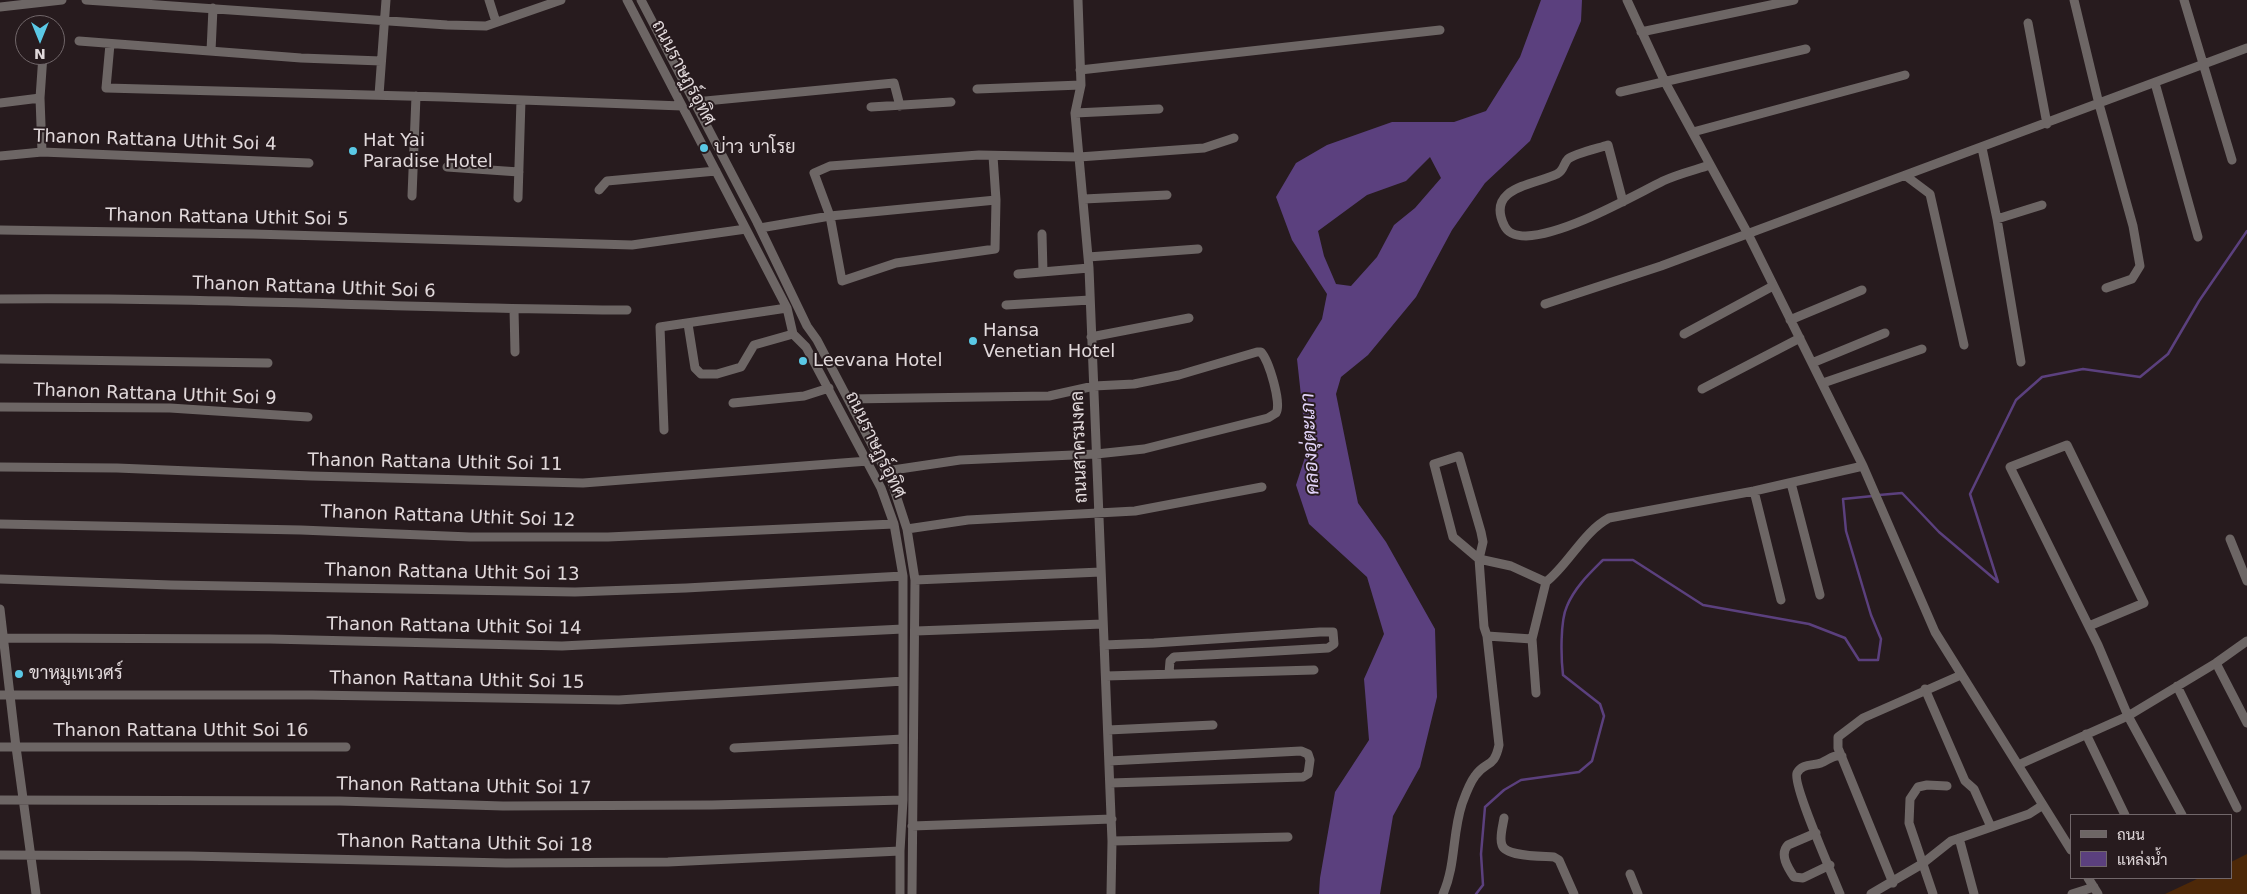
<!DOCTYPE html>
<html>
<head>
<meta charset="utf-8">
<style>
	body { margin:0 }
	#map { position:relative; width:2247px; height:894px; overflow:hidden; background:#271b1e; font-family:"DejaVu Sans",Sarabun,sans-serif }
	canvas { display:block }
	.legend { position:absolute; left:2070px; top:814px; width:162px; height:65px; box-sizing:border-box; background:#271b1e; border:1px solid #71676a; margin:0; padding:6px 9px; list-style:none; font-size:15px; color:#e1d9db }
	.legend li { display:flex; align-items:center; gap:10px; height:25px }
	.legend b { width:25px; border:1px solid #71676a }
	.north { position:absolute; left:15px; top:15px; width:50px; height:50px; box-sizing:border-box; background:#271b1e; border:1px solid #71676a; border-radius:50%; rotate:180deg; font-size:14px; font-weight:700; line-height:20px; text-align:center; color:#e1d9db }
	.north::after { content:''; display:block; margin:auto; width:18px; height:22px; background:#5ac8e5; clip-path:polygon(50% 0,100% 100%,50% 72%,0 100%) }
</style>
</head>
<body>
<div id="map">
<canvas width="2247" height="894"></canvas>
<ul class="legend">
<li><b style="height:6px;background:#6d6665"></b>ถนน</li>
<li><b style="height:14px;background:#5b407e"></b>แหล่งน้ำ</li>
</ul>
<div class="north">N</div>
</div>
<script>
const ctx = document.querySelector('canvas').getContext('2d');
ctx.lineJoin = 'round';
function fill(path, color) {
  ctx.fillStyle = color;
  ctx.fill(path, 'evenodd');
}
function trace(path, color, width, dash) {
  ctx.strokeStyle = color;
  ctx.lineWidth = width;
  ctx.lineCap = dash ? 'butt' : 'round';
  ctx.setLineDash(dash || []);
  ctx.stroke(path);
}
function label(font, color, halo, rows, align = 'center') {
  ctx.font = font + ' "DejaVu Sans",Sarabun,sans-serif';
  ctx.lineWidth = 4;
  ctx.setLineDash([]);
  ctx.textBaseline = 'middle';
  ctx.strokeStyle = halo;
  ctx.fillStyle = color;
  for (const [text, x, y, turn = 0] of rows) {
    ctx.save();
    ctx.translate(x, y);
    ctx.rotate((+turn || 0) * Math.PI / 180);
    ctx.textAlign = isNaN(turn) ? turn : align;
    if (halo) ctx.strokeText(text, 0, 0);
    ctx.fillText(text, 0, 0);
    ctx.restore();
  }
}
const green = new Path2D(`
	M 2247,854 L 2247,894 L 2165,894 L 2199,878 L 2231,878 L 2231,862 Z`);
const water = new Path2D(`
	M 1541,0 L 1582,0 L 1581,21 L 1530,141 L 1485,183 L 1452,230 L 1416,297 L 1368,355 L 1341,377 L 1336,394 L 1358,503 L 1386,542 L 1435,629 L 1437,697 L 1420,767 L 1393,816 L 1380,894 L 1319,894 L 1320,878 L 1335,792 L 1369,740 L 1364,679 L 1384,634 L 1367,577 L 1309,524 L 1296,485 L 1307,451 L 1297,359 L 1322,319 L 1327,294 L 1292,240 L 1276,197 L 1296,163 L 1327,145 L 1392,122 L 1454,122 L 1486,111 L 1520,57 ZM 1430,157 L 1441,178 L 1415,208 L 1394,225 L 1377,257 L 1351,286 L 1336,284 L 1324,256 L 1318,231 L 1367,195 L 1406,181 Z`);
const stream = new Path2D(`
	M 1879,495 L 1902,493 L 1939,532 L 1998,582 L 1970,494 L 2016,400 L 2042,377 L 2083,369 L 2140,377 L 2168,354 L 2199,301 L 2247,231
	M 1476,894 L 1483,885 L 1481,854 L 1485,807 L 1504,790 L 1521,780 L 1579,772 L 1592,761 L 1604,716 L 1600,704 L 1563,675 C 1561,658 1560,621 1567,606 C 1575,587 1589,574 1603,560 L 1633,560 L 1703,605 L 1809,624 L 1845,638 L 1859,660 L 1878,660 L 1881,639 L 1871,615 L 1846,531 L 1843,499 L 1873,496`);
const minor = new Path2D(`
	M 86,0 L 447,25 L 486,26 L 561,0
	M 489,0 L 496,22
	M 627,0 L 787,308 L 793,334 L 806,347 L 881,488 L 894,524 L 903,576 L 903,800 L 900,851 L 900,894
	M 641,0 L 757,222 L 807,326 L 817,340 L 892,483 L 907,529 L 915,580 L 912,894
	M 1078,0 L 1081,85 L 1075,113 L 1089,268 L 1112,841 L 1111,894
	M 1627,0 L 1665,82 L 1748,234 L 1863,466 L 1935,632 L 2071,850
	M 2074,0 L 2099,104 L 2133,226 L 2140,266 L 2132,279 L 2106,288
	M 2184,0 L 2232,160
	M 0,7 L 62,0
	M 2028,23 L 2047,124
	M 1641,32 L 1794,0
	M 79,41 L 301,58 L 381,61
	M 110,44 L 106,88 L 443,97 L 682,106
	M 211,51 L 213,8
	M 1080,70 L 1440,30
	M 2155,83 L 2198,237
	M 977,89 L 1081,85
	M 1620,92 L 1806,49
	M 379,95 L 386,0
	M 695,102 L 894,83 L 900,106
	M 0,103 L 40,98
	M 871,107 L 951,102
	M 1075,113 L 1159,109
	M 1693,132 L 1905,75
	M 1982,148 L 1997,219 L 2021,362
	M 42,152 L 40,98 L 43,55
	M 0,156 L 42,152 L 309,163
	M 993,156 L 996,200 L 995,249 L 896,263 L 842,281 L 830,216 L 814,173 L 830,166 L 979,155 L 1079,157 L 1204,148 L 1234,138
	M 447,167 L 519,172
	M 1906,176 L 1930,194 L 1964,345
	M 599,190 L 607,181 L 716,171
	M 412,196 L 416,96
	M 518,198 L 521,100
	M 1084,199 L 1167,195
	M 1623,202 L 1608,145 C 1599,148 1574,154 1568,159 C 1563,164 1564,171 1557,174 C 1534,185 1486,187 1504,225 C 1508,234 1516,236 1526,236 C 1566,234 1627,199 1663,181 C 1678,174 1695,170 1710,165
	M 1997,219 L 2042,205
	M 760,228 L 830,216 L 996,200
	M 0,230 L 253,234 L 632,245 L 746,229
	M 1042,234 L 1043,272
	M 1088,257 L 1198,249
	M 1018,274 L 1089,268
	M 0,299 C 209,297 418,309 627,310
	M 1545,304 L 1661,266 L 2247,48
	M 1006,305 L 1090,300
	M 514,309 L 515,352
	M 1790,320 L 1862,290
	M 688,324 L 695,368 L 701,374 L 717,374 L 741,367 L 754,345 L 793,334
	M 1684,334 L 1773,286
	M 1091,337 L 1189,318
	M 0,359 L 268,363
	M 1812,363 L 1885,333
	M 1823,383 L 1922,349
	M 1702,389 L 1800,338
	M 849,399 L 1049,396 L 1094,386 L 1134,384 L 1179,375 L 1257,352 L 1261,352 C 1269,361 1282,404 1276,413 L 1268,418 L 1144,449 L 1096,454 L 960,460 L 886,471
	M 733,403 L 804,396 L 829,388
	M 0,407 L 170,408 L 308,417
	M 664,430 L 660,327 L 787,308
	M 0,467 L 117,468 L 311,476 L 583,483 L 868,461
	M 1791,483 L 1820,595
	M 1754,491 L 1781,600
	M 0,524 L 301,530 L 470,537 L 608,537 L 894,524
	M 907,529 L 968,520 L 1135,511 L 1262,487
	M 2230,539 L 2247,581
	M 0,579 L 171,585 L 575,592 L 686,588 L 903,576
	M 915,580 L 1101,572
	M 0,609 L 16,747 L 36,894
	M 2089,626 L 2144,603 L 2067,445 L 2010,467 L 2098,645 L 2128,716 L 2182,815
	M 916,631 L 1103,624
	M 1487,636 L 1532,639
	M 0,638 L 270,639 L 562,646 L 903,629
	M 1104,645 L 1154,643 L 1320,632 L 1333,632 L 1334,644 L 1328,648 L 1174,657 L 1170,661 L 1169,673
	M 2216,663 L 2247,723
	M 1106,676 L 1314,670
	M 2177,686 L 2237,808
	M 1925,689 L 1965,781 L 1974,789 L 1991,827
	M 1536,693 L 1532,639 L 1546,582
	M 0,695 L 312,695 L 619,700 L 903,681
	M 1108,730 L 1213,725
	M 2086,734 L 2125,815
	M 0,747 L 346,747
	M 734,748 L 903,739
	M 1109,761 L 1301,751 L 1308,754 L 1310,760 L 1308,774 L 1303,777 L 1110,783
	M 2018,765 L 2128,716 L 2216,663 L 2247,641
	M 0,800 L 340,801 L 503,806 L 712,805 L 903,800
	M 1504,818 C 1503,825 1499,838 1502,845 C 1506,857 1542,856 1554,857 L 1559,860 L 1574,894
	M 912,826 L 1112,819
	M 1816,833 L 1788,845 C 1779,854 1788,868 1794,877 L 1803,878 L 1830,865
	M 1959,838 L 1974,894
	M 1112,841 L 1288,837
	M 0,855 L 189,856 L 506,863 L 668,862 L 900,851
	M 1630,874 L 1638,894
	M 2088,878 L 2098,894
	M 1893,883 L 1838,748 L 1838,737 L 1863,718 L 1961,675
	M 1443,894 C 1456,865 1452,834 1462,804 C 1465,796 1469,784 1475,776 C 1486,760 1494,769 1499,745 L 1487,636 L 1484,627 L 1479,559 L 1483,542 L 1481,532 L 1459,456 L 1434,464 L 1453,537 L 1479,559 L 1511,566 L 1546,582 C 1569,564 1583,532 1609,518 L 1754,491 L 1863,466
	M 1840,894 C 1833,876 1792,784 1797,773 C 1802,763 1813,766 1821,763 C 1830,759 1832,755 1842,756
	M 1871,894 L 1922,864 L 1951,841 L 2029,814 L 2043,805
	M 1933,894 L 1909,823 L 1910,799 L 1918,787 L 1927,785 L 1947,786
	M 2072,894 L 2094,887`);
const markers = [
	[704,148,5,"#5ac8e5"],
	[353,151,5,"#5ac8e5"],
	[973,341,5,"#5ac8e5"],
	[803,361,5,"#5ac8e5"],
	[19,674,5,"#5ac8e5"]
];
const streetNames = [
	["ถนนราษฏร์อุทิศ",683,73,62],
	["Thanon Rattana Uthit Soi 4",155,141,2],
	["Thanon Rattana Uthit Soi 5",227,218,1],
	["Thanon Rattana Uthit Soi 6",314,288,2],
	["Thanon Rattana Uthit Soi 9",155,395,2],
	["ถนนราษฏร์อุทิศ",875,445,64],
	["ถนนสาครมงคล",1080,447,-92],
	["Thanon Rattana Uthit Soi 11",435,463,1],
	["Thanon Rattana Uthit Soi 12",448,517,2],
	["Thanon Rattana Uthit Soi 13",452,573,1],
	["Thanon Rattana Uthit Soi 14",454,627,1],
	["Thanon Rattana Uthit Soi 15",457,681,1],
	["Thanon Rattana Uthit Soi 16",181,731],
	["Thanon Rattana Uthit Soi 17",464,787,1],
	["Thanon Rattana Uthit Soi 18",465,844,1]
];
const poiNames = [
	["Hat Yai",363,141],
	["Paradise Hotel",363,162],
	["บ่าว บาโรย",714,148],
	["Hansa",983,331],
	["Venetian Hotel",983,352],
	["Leevana Hotel",813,361],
	["ขาหมูเทเวศร์",29,674]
];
const waterNames = [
	["คลองอุ่ตะเภา",1311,444,-93]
];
fill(green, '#4d2808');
fill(water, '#5b407e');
trace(stream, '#5b407e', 2.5);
trace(minor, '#6d6665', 9);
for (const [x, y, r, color] of markers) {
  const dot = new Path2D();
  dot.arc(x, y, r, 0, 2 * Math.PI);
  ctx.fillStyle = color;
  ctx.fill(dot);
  trace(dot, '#271b1e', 2);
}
label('18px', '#e1d9db', '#271b1e', streetNames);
label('18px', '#e1d9db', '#271b1e', poiNames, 'left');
label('italic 19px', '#e2d4f9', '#271b1e', waterNames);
</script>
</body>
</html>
